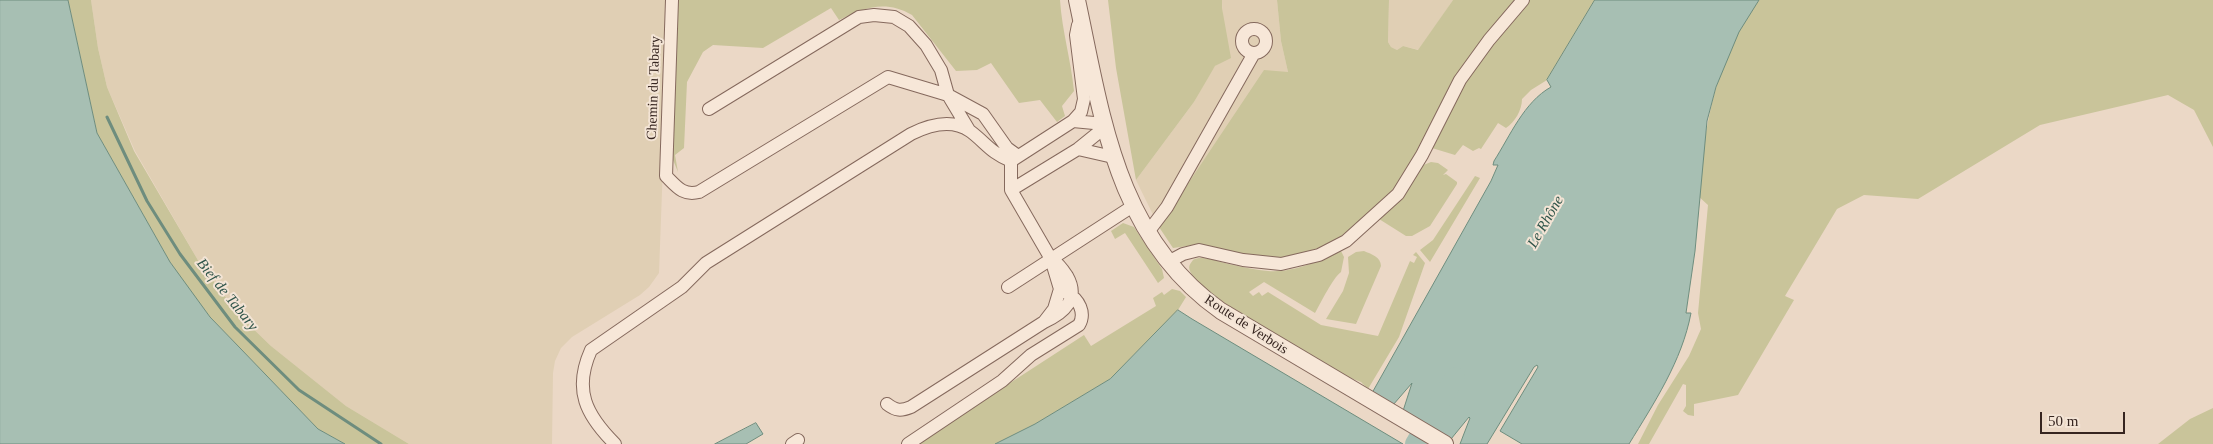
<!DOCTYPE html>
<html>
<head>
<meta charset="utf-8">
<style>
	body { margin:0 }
	#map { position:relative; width:2213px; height:444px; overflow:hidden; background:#ebd8c6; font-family:"Times New Roman",serif }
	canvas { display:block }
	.scale { position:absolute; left:2040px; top:412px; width:85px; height:22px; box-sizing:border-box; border:2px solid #362520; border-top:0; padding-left:6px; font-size:15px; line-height:18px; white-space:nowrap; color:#362520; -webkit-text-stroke:4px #f3e4d5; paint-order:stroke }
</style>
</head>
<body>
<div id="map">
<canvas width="2213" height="444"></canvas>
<div class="scale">50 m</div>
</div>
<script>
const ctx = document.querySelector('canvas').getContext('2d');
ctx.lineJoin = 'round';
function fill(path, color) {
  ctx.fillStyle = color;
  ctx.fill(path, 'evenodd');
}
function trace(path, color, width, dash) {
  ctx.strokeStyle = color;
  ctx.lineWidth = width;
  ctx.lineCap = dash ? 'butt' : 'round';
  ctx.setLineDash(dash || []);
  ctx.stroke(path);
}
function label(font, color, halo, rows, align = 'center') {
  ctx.font = font + ' "Times New Roman",serif';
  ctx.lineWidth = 4;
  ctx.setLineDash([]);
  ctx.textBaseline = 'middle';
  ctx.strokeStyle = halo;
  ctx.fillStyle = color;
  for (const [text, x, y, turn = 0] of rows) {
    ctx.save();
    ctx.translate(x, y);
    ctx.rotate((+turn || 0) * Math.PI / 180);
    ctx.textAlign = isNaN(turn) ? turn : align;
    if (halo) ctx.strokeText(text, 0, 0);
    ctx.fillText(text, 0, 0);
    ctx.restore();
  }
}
const farmland = new Path2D(`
	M 91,0 L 669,0 L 659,273 L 649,287 L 640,295 L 572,337 L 561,348 L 555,361 L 553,373 L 552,444 L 409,444 L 346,406 L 271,346 L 240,316 L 199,262 L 135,151 L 107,87 L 98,48 Z
	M 1222,0 L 1277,0 L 1281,41 L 1288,72 L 1159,227 L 1136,180 L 1194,102 L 1209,74 L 1215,66 L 1223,61 Z
	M 1389,0 L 1453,0 L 1419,50 L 1403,46 L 1397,50 L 1391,47 L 1388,42 Z`);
const green = new Path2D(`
	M 68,0 L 91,0 L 98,48 L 107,87 L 134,151 L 199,262 L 240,316 L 271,346 L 346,406 L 409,444 L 345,444 L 318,429 L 210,317 L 190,291 L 170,262 L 97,133 Z
	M 677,0 L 1060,0 C 1062,31 1071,60 1074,91 L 1062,106 L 1065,116 L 1057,122 L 1040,100 L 1019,103 L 991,63 L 977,70 L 956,71 L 912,15 C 886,0 865,7 839,20 L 831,8 L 763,48 L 713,45 L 703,52 L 687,82 L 684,148 L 675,155 L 678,172 L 671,155 Z
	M 1108,0 L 1222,0 L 1222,8 L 1231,58 L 1215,66 L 1194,102 L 1136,180 L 1116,68 Z
	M 1277,0 L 1389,0 L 1388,42 L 1391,47 L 1397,50 L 1403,46 L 1418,50 L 1453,0 L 1595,0 L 1547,80 L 1531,90 L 1522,99 C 1522,110 1515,122 1506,128 L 1498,123 L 1481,149 L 1479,148 L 1473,151 L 1463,145 L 1455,155 L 1422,145 L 1395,191 L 1338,239 L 1319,248 L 1282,259 L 1262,258 L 1195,245 L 1173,248 L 1159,227 L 1264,70 L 1288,72 L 1281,41 Z
	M 1759,0 L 2213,0 L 2213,147 L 2194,110 L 2168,95 L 2040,125 L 1918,199 L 1864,195 L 1837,209 L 1785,296 L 1794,300 L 1738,395 L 1694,404 L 1694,416 L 1688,415 L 1683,411 L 1686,406 L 1686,385 L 1683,384 L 1649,444 L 1638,444 L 1658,405 L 1689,356 L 1701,329 L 1698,313 L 1708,205 L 1698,196 C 1704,138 1711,84 1738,32 C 1744,21 1752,11 1759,0 Z
	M 1431,162 L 1438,163 L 1448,170 L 1443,175 L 1446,174 L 1457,182 L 1457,184 L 1430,226 L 1412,236 L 1406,236 L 1379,219 L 1421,166 Z
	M 1475,176 L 1480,178 L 1430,262 L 1420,250 L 1433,240 Z
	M 1123,223 L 1134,227 L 1162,269 L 1164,278 L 1158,283 L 1125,233 L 1115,239 L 1111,231 Z
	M 1341,251 L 1344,257 L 1341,272 C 1332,279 1322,301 1315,313 L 1264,282 L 1249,292 L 1253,296 L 1259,292 L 1262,296 L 1268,292 L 1321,325 L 1378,336 L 1410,261 L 1414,263 L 1417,257 L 1413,255 L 1416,252 L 1425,263 L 1399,337 L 1368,389 L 1361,382 L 1345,376 C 1318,360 1198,294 1190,271 C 1188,266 1190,264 1193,260 C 1202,254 1222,263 1233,265 C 1244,267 1256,270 1268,271 C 1292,273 1320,261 1341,251 Z
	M 1364,251 C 1371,254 1381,257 1381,266 L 1356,324 L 1326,319 L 1343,291 L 1349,273 L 1348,257 L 1356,252 Z
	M 1172,289 L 1180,291 L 1186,297 L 1178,310 L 1110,379 L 1035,424 L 995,444 L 916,444 L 1084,335 L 1091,346 L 1156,306 L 1153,298 L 1162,292 L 1164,295 Z
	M 2213,408 L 2213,444 L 2158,444 L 2190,419 Z`);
const water = new Path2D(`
	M 0,0 L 68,0 L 97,133 L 170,262 L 210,317 L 240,348 L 318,429 L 345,444 L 0,444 Z
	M 1595,0 L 1759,0 L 1739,32 L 1716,87 L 1707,121 L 1695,251 L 1686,313 L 1691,313 C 1682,361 1654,403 1629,444 L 1522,444 L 1500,431 L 1538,367 L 1537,365 L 1534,367 L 1487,444 L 1460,444 L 1470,418 L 1469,417 L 1451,439 L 1431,428 L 1441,400 L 1422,422 L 1403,411 L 1412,383 L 1393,405 L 1372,393 L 1491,181 L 1498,165 L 1493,165 L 1494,161 C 1510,136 1524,102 1551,87 L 1547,80 Z
	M 1178,310 L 1192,319 L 1403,444 L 995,444 L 1035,424 L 1110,379 Z
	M 756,423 L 763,434 L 746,444 L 715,444 Z`);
const stream = new Path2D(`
	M 107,117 L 147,201 L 180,254 L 235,327 L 299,390 L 381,444`);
const river = new Path2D(`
	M 1415,444 L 1455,377`);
const minor = new Path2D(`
	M 672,0 L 666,176 C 677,187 683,196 699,192 L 888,77 L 948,95 L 983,114 L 1007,148 L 1018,156
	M1242 41a12 12 0 1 1 24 0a12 12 0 1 1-24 0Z
	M 709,109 L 859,17 L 874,15 L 894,17 L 909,26 L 926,45 L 941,70 L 948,95 L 969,130
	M 1078,149 L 1113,157
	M 1011,190 L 1078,149 L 1104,128 L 1094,123 L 1073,121
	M 1148,232 L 1167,207 L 1253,55
	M 1168,262 L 1183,254 L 1199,250 L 1243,260 L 1281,264 L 1319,255 L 1346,241 L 1398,194 L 1422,155 L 1460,80 L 1489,40 L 1523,0
	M 1008,287 L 1133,206
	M 1044,322 L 1054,309 L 1060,289 L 1051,259 L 1011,190 L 1011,161 L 1073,121 L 1081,112 L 1084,99 L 1076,35 L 1078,25
	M 887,404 C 896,411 901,411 911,407 L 1044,322 C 1064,313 1080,299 1067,276 C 1063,270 1060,265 1054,261
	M 615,444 C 586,415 573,390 591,350 L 682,287 L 706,263 L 911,134 C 929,125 951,118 970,131 C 986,143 991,153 1011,161
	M 792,444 L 798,440
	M 908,444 L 1002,381 L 1031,355 L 1079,325 C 1086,313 1079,299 1067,293`);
const tertiary = new Path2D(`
	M 1077,0 C 1102,116 1116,237 1221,311 L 1445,444`);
const streetNames = [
	["Chemin du Tabary",654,88,-88],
	["Route de Verbois",1246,325,33]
];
const waterNames = [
	["Le Rhône",1546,222,-60],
	["Bief de Tabary",227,295,51]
];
fill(farmland, '#e0cfb4');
fill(green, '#c9c49a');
fill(water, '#a7bfb3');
trace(water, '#6e8d7e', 1);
trace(stream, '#6e8d7e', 3);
trace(river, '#a7bfb3', 20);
trace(minor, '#85695d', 14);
trace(tertiary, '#85695d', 18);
trace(minor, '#f7e7d8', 12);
trace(tertiary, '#f7e7d8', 16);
label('14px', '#362520', '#f3e4d5', streetNames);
label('italic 15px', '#30554a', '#f3e4d5', waterNames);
</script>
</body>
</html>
